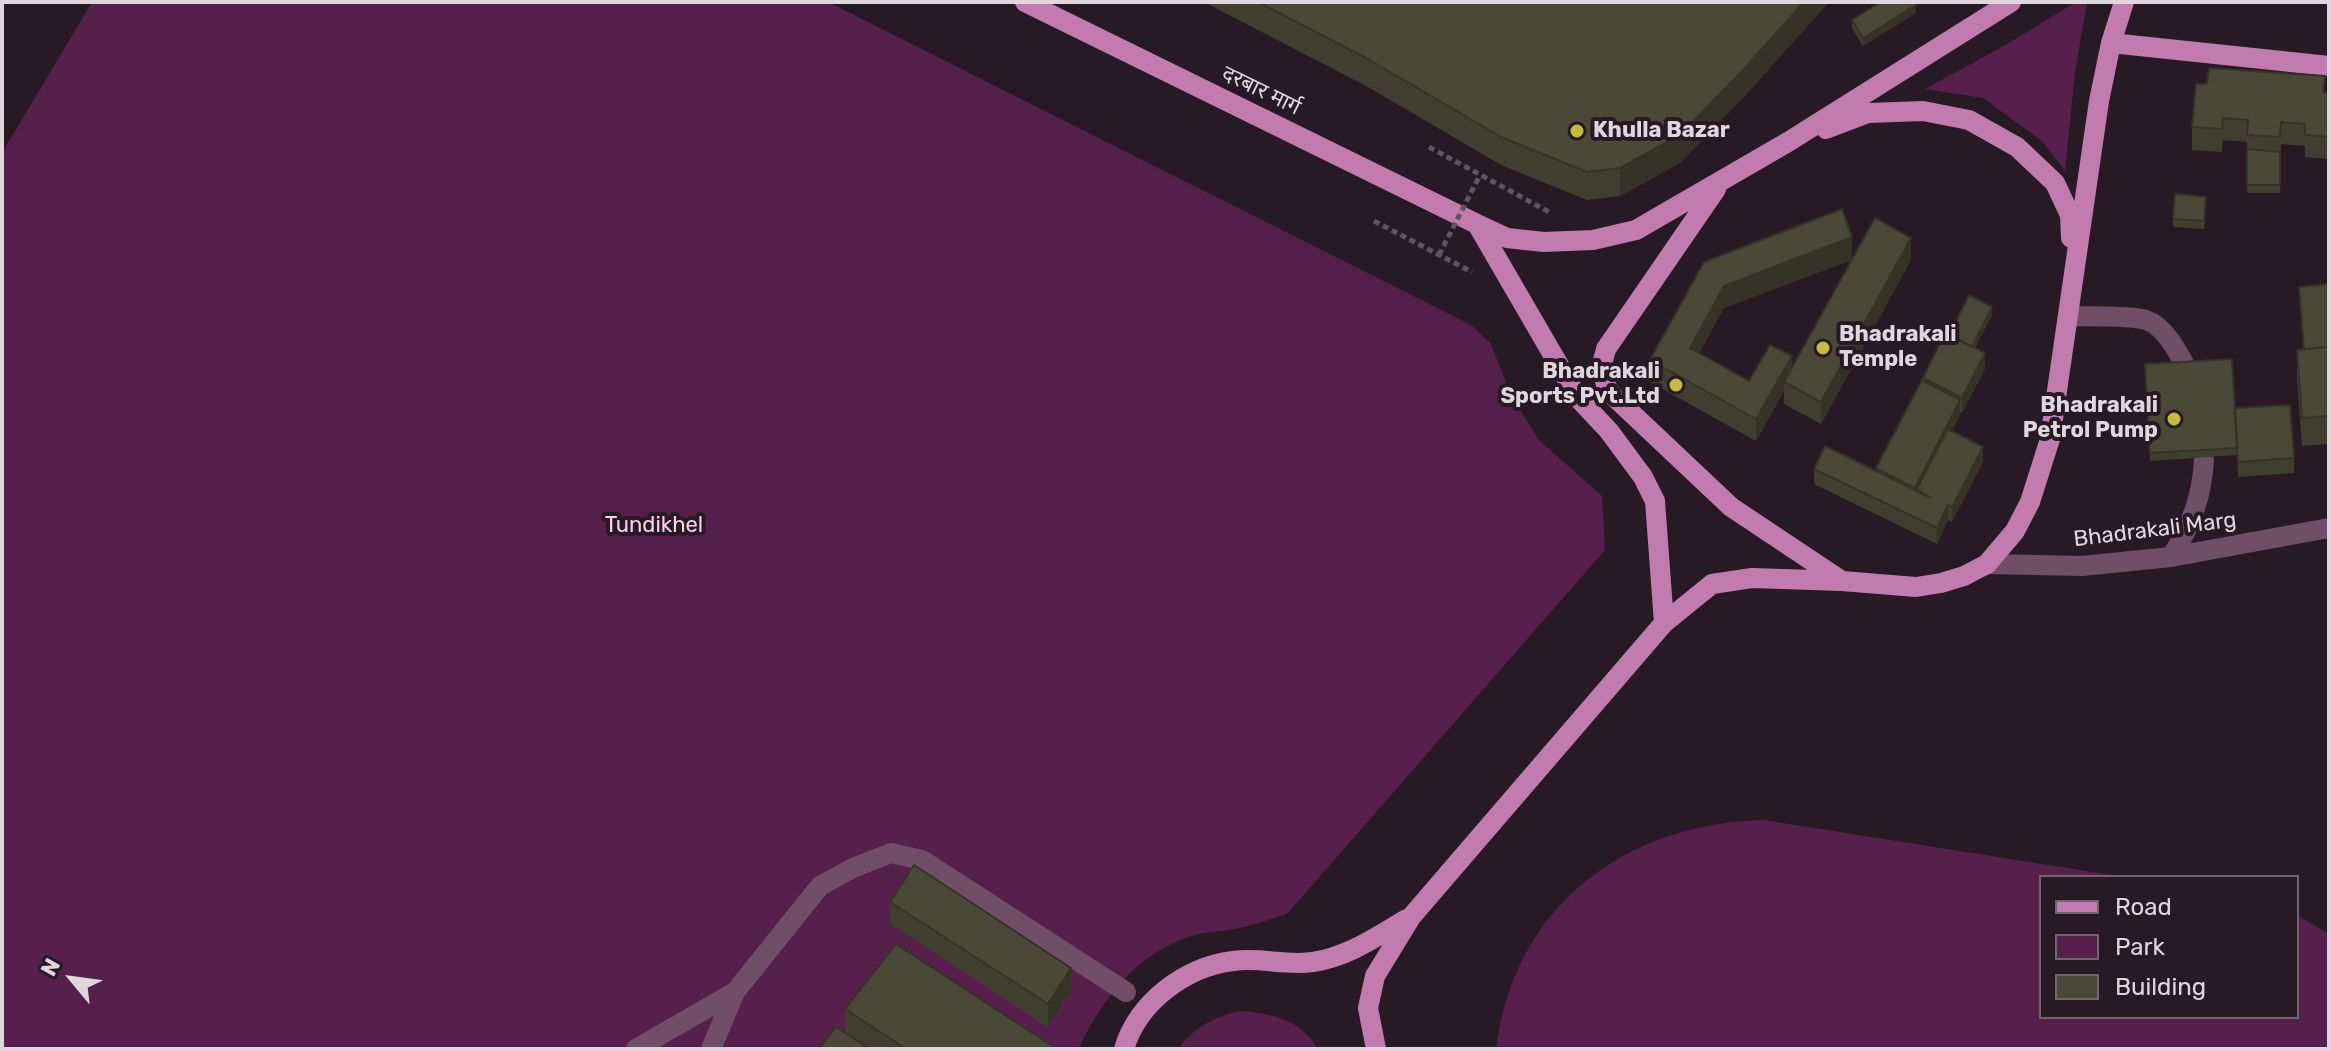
<!DOCTYPE html>
<html>
<head>
<meta charset="utf-8">
<style>
	body { margin:0 }
	#map { position:relative; width:2331px; height:1051px; overflow:hidden; background:#281a24; font-family:Rubik,sans-serif }
	canvas { display:block }
	.frame { position:absolute; inset:0; border:4px solid #e0d6dd; pointer-events:none }
	.legend { position:absolute; left:2039px; top:875px; width:260px; height:144px; box-sizing:border-box; background:#281a24; border:2px solid #72656e; margin:0; padding:10px 14px; list-style:none; font-size:24px; color:#e0d6dd }
	.legend li { display:flex; align-items:center; gap:16px; height:40px }
	.legend b { width:40px; border:2px solid #72656e }
	.north { position:absolute; left:32px; top:939px; width:80px; height:80px; -webkit-text-stroke:6px #281a24; paint-order:stroke; rotate:299deg; font-size:22px; font-weight:700; line-height:32px; text-align:center; color:#e0d6dd }
	.north::after { content:''; display:block; margin:auto; width:28px; height:36px; background:#e0d6dd; clip-path:polygon(50% 0,100% 100%,50% 72%,0 100%) }
</style>
</head>
<body>
<div id="map">
<canvas width="2331" height="1051"></canvas>
<div class="frame"></div>
<ul class="legend">
<li><b style="height:10px;background:#c17bae"></b>Road</li>
<li><b style="height:22px;background:#571f4b"></b>Park</li>
<li><b style="height:22px;background:#4a4937"></b>Building</li>
</ul>
<div class="north">N</div>
</div>
<script>
const ctx = document.querySelector('canvas').getContext('2d');
ctx.lineJoin = 'round';
function fill(path, color) {
  ctx.fillStyle = color;
  ctx.fill(path, 'evenodd');
}
function trace(path, color, width, dash) {
  ctx.strokeStyle = color;
  ctx.lineWidth = width;
  ctx.lineCap = dash ? 'butt' : 'round';
  ctx.setLineDash(dash || []);
  ctx.stroke(path);
}
function label(font, color, halo, rows, align = 'center') {
  ctx.font = font + ' Rubik,"Noto Sans Devanagari",sans-serif';
  ctx.lineWidth = 8;
  ctx.setLineDash([]);
  ctx.textBaseline = 'middle';
  ctx.strokeStyle = halo;
  ctx.fillStyle = color;
  for (const [text, x, y, turn = 0] of rows) {
    ctx.save();
    ctx.translate(x, y);
    ctx.rotate((+turn || 0) * Math.PI / 180);
    ctx.textAlign = isNaN(turn) ? turn : align;
    if (halo) ctx.strokeText(text, 0, 0);
    ctx.fillText(text, 0, 0);
    ctx.restore();
  }
}
const green = new Path2D(`
	M 92,2 L 828,2 L 1471,325 L 1491,344 L 1512,397 L 1539,440 L 1602,496 L 1605,550 L 1287,914 C 1268,920 1248,927 1228,930 C 1216,932 1203,932 1192,936 C 1136,953 1103,999 1078,1049 L 2,1049 L 2,153 Z
	M 2076,2 L 2087,2 L 2075,72 L 2065,171 L 2042,141 L 1983,98 L 1925,89 L 2009,43 Z
	M 1764,820 L 2124,877 L 2041,877 L 2041,1017 L 2297,1017 L 2297,915 L 2329,934 L 2329,1049 L 1496,1049 C 1514,906 1625,823 1764,820 Z
	M 1239,1011 C 1270,1013 1301,1019 1318,1049 L 1178,1049 C 1195,1027 1212,1018 1239,1011 Z`);
const path = new Path2D(`
	M 1429,147 L 1551,213
	M 1374,221 L 1472,272`);
const minor = new Path2D(`
	M 2068,316 C 2089,317 2127,315 2146,320 C 2165,326 2179,354 2187,369
	M 2171,557 C 2191,526 2202,497 2204,460
	M 1987,564 L 2082,566 L 2171,557 L 2329,528
	M 636,1049 L 735,992
	M 711,1049 L 735,992 L 820,886 L 853,868 L 891,853 L 922,860 L 1126,992`);
const major = new Path2D(`
	M 1025,2 L 1477,224 L 1507,238 L 1544,242 L 1593,240 L 1636,230 L 1788,142 L 2011,2
	M 2111,43 L 2329,66
	M 1826,129 L 1868,113 L 1923,111 L 1969,120 L 2017,147 L 2055,183 L 2070,215 L 2071,238
	M 1716,189 L 1606,349 L 1601,368 L 1608,391 L 1731,507 L 1842,581
	M 1477,224 L 1578,398 L 1609,431 L 1643,477 L 1655,501 L 1664,623
	M 1124,1049 C 1138,1002 1185,967 1233,961 C 1259,957 1286,966 1313,962 C 1348,957 1377,936 1407,919
	M 1376,1049 L 1368,1008 L 1375,976 L 1411,917 L 1664,623 L 1712,584 L 1752,578 L 1842,581 L 1916,587 L 1941,583 L 1964,576 L 1987,564 L 2015,531 L 2030,502 L 2050,439 L 2099,101 L 2111,43 L 2124,2`);
const pathBridge = new Path2D(`
	M 1439,255 L 1480,175`);
const wall = new Path2D(`
	M 1204,2 L 1829,2 L 1742,99 L 1680,163 L 1620,196 L 1587,200 L 1501,165 L 1368,87 Z
	M 1916,13 L 1863,46 L 1852,28 L 1852,20 Z
	M 2196,84 L 2329,93 L 2329,159 L 2305,157 L 2305,146 L 2281,144 L 2280,193 L 2247,193 L 2247,142 L 2223,140 L 2222,152 L 2192,150 L 2192,127 Z
	M 2206,205 L 2204,229 L 2173,227 L 2173,219 Z
	M 1852,259 L 1911,260 L 1821,424 L 1784,404 L 1784,391 L 1756,441 L 1650,382 L 1650,360 L 1704,262 ZM 1851,260 L 1792,368 L 1749,381 L 1699,353 L 1724,308 Z
	M 2299,287 L 2329,291 L 2329,444 L 2302,446 L 2297,378 L 2297,350 L 2303,349 Z
	M 1992,315 L 1975,348 L 1985,369 L 1962,413 L 1960,412 L 1960,415 L 1952,431 L 1983,462 L 1952,522 L 1948,520 L 1937,544 L 1814,484 L 1814,469 L 1876,471 L 1876,468 L 1923,381 L 1923,378 L 1949,335 Z
	M 2145,372 L 2235,408 L 2294,458 L 2294,473 L 2238,477 L 2237,455 L 2150,461 Z
	M 890,902 L 1071,990 L 1048,1027 L 890,924 Z
	M 845,1009 L 1057,1049 L 872,1049 L 845,1031 Z`);
const shadedWall = new Path2D(`
	M 1804,2 L 1829,2 L 1742,99 L 1680,163 L 1620,196 L 1620,168 Z
	M 1916,5 L 1916,13 L 1863,46 L 1863,38 Z
	M 1852,237 L 1852,260 L 1724,308 L 1690,370 L 1690,348 L 1724,286 Z
	M 1911,238 L 1911,260 L 1821,424 L 1821,402 Z
	M 1992,307 L 1992,315 L 1971,356 L 1971,348 Z
	M 1985,353 L 1985,369 L 1962,413 L 1962,398 Z
	M 1792,356 L 1792,378 L 1784,382 L 1784,391 L 1756,441 L 1756,419 Z
	M 1960,400 L 1960,415 L 1921,491 L 1917,489 L 1917,499 L 1915,503 L 1915,488 Z
	M 1983,447 L 1983,462 L 1952,522 L 1952,507 Z
	M 1948,505 L 1948,520 L 1937,544 L 1937,528 Z
	M 1071,968 L 1071,990 L 1048,1027 L 1048,1004 Z`);
const building = new Path2D(`
	M 1258,2 L 1804,2 L 1742,71 L 1680,135 L 1620,168 L 1587,172 L 1501,137 L 1368,59 Z
	M 1881,2 L 1914,2 L 1916,5 L 1863,38 L 1852,20 Z
	M 2209,68 L 2325,76 L 2323,92 L 2329,93 L 2329,137 L 2305,135 L 2305,124 L 2281,122 L 2280,137 L 2247,135 L 2248,120 L 2223,118 L 2222,129 L 2192,127 L 2196,84 L 2207,84 Z
	M 2247,149 L 2280,152 L 2280,185 L 2247,185 Z
	M 2175,194 L 2206,197 L 2204,221 L 2173,219 Z
	M 1842,209 L 1852,237 L 1724,286 L 1690,348 L 1749,381 L 1770,345 L 1792,356 L 1756,419 L 1650,360 L 1704,262 Z
	M 1875,218 L 1911,238 L 1821,402 L 1784,382 Z
	M 2328,284 L 2329,347 L 2304,349 L 2299,287 Z
	M 1969,295 L 1992,307 L 1972,347 L 1949,335 Z
	M 1945,333 L 1985,353 L 1962,398 L 1923,378 Z
	M 2329,347 L 2329,416 L 2302,418 L 2297,350 Z
	M 2232,359 L 2237,448 L 2150,453 L 2145,364 Z
	M 1922,380 L 1960,400 L 1915,488 L 1876,468 Z
	M 2290,405 L 2294,458 L 2238,462 L 2235,408 Z
	M 1948,429 L 1983,447 L 1952,507 L 1948,505 L 1937,528 L 1814,469 L 1825,446 L 1931,498 L 1917,489 Z
	M 914,865 L 1071,968 L 1048,1004 L 890,902 Z
	M 896,944 L 1057,1049 L 906,1049 L 845,1009 Z
	M 836,1027 L 870,1049 L 819,1049 Z`);
const markers = [
	[1577,131,8,"#c5bc3d"],
	[1823,348,8,"#c5bc3d"],
	[1676,385,8,"#c5bc3d"],
	[2174,419,8,"#c5bc3d"]
];
const streetNames = [
	["दरबार मार्ग",1261,91,26],
	["Bhadrakali Marg",2155,530,-7]
];
const poiNames = [
	["Khulla Bazar",1593,131],
	["Bhadrakali",1839,335],
	["Temple",1839,360],
	["Bhadrakali",1660,372,"right"],
	["Sports Pvt.Ltd",1660,397,"right"],
	["Bhadrakali",2158,406,"right"],
	["Petrol Pump",2158,431,"right"]
];
const parkNames = [
	["Tundikhel",654,526]
];
fill(green, '#571f4b');
trace(path, '#61545d', 5, [6, 4]);
trace(minor, '#704e67', 20);
trace(major, '#c17bae', 20);
trace(pathBridge, '#61545d', 5, [6, 4]);
fill(wall, '#403f2f');
fill(shadedWall, '#343326');
fill(building, '#4a4937');
trace(building, '#343326', 2);
for (const [x, y, r, color] of markers) {
  const dot = new Path2D();
  dot.arc(x, y, r, 0, 2 * Math.PI);
  ctx.fillStyle = color;
  ctx.fill(dot);
  trace(dot, '#281a24', 3);
}
label('22px', '#e0d6dd', '#281a24', streetNames);
label('bold 22px', '#e0d6dd', '#281a24', poiNames, 'left');
label('22px', '#fbcfee', '#281a24', parkNames);
</script>
</body>
</html>
